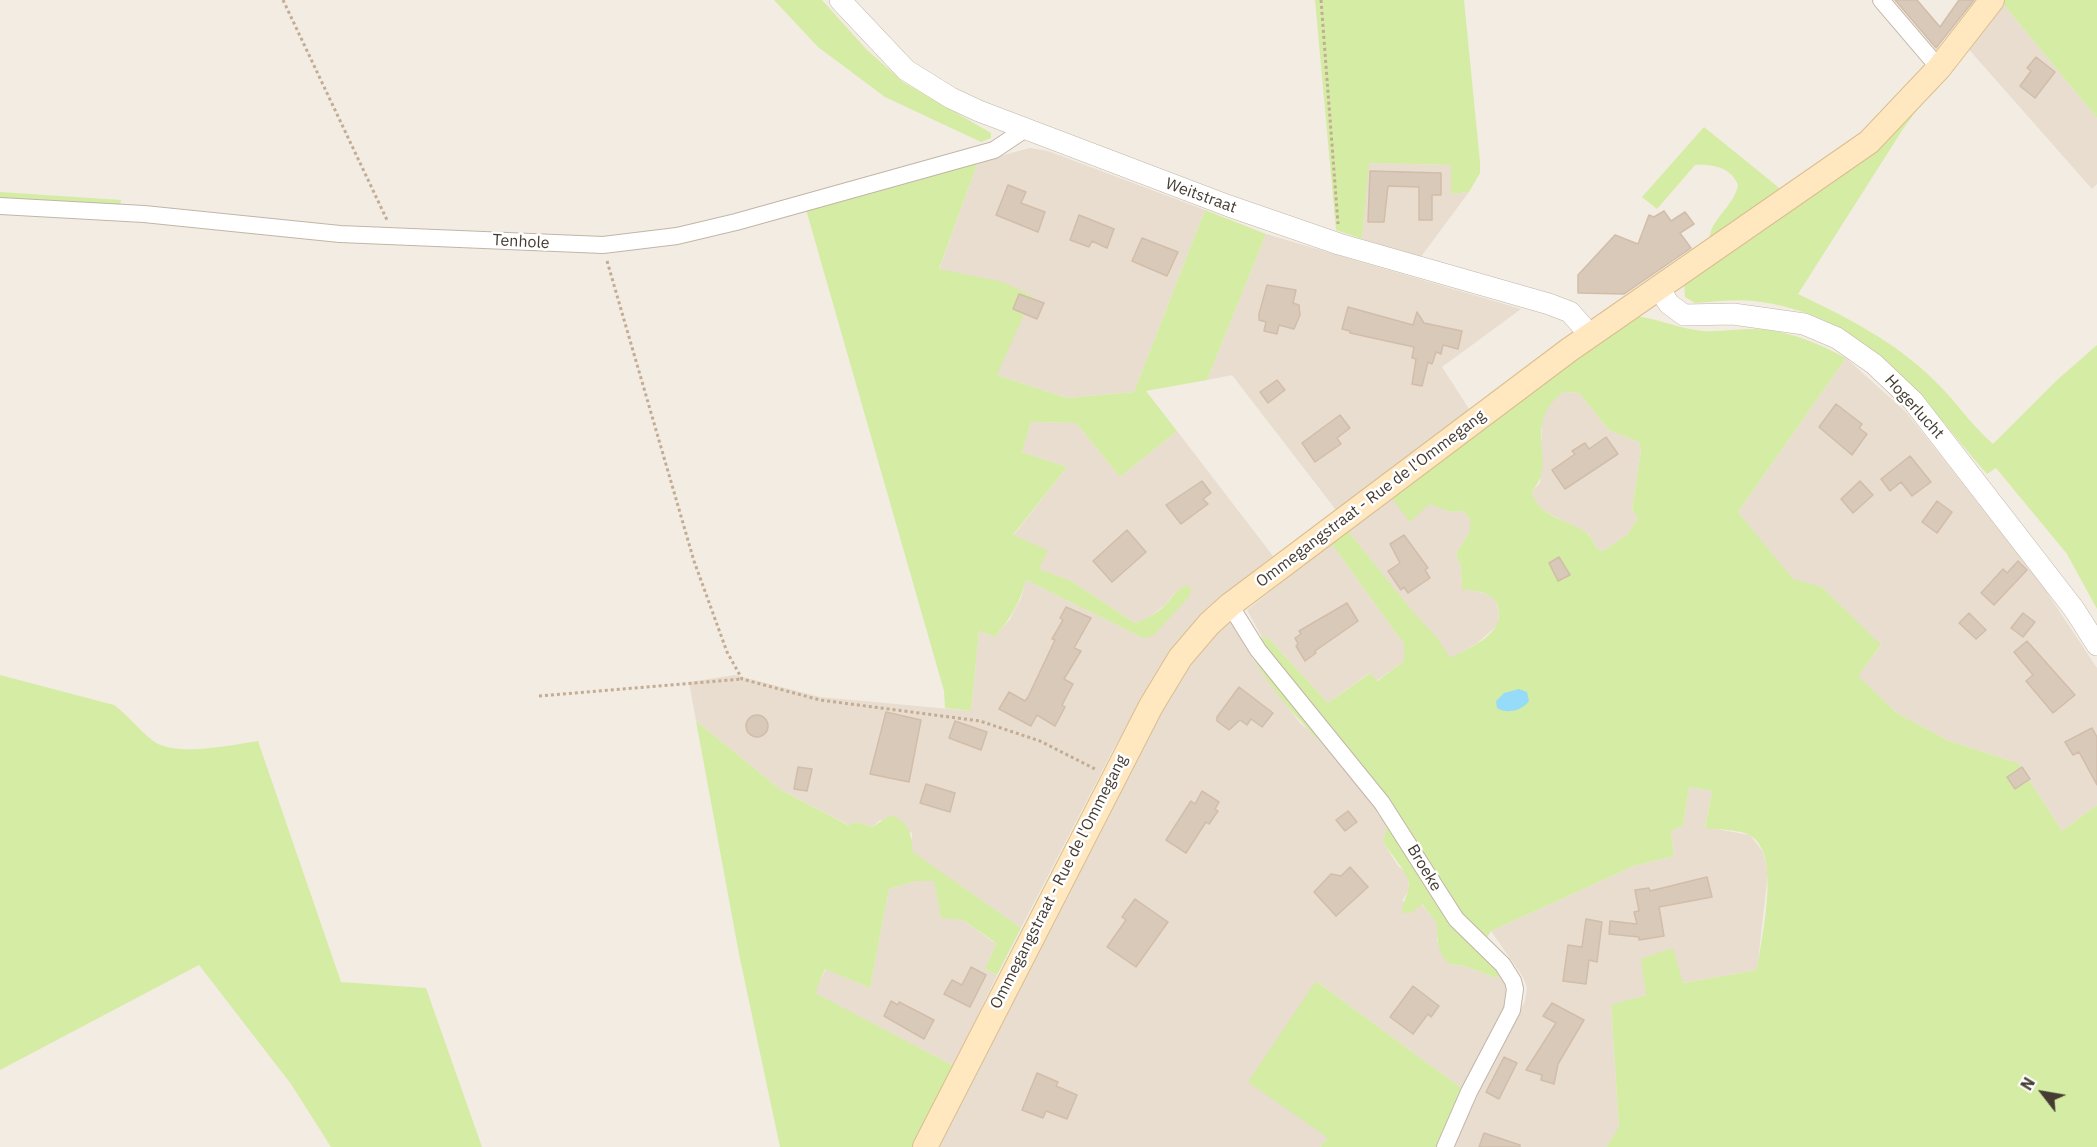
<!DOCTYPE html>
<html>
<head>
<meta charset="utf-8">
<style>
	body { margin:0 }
	#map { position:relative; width:2097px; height:1147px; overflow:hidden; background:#f3ece2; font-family:"IBM Plex Sans",sans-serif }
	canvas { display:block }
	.north { position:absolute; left:2013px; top:1063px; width:60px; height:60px; -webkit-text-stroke:4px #fff; paint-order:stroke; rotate:301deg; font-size:16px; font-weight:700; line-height:24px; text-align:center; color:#453b32 }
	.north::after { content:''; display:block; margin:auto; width:21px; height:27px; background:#453b32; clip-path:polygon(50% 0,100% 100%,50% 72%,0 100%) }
</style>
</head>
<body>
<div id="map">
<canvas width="2097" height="1147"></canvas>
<div class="north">N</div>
</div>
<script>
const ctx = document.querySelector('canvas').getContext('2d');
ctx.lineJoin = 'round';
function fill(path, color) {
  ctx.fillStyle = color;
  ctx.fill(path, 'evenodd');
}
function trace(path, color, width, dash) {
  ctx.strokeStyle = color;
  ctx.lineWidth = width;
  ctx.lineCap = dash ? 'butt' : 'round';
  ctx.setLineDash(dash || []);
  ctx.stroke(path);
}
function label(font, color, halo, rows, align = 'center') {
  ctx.font = font + ' "IBM Plex Sans",sans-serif';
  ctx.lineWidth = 5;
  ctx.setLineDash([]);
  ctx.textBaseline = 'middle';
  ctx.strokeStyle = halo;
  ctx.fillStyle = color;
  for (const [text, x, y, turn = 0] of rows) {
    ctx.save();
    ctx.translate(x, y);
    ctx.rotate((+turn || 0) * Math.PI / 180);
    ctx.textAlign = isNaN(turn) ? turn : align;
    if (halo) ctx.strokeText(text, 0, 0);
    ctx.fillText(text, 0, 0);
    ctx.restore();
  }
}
const residential = new Path2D(`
	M 2000,0 L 2097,118 L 2097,184 L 2092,189 L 1965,45 Z
	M 1030,148 L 1048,151 L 1205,210 L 1134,392 L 1067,398 L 997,375 L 939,270 L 978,162 Z
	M 1368,163 L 1451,165 L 1451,194 L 1469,192 L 1420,258 L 1362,239 Z
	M 1266,234 L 1521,309 L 1442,367 L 1471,412 L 1336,510 L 1232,375 L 1207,380 Z
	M 1846,358 L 1907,413 L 2038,579 L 2097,668 L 2097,805 L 2062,831 L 2018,763 L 1949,741 L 1897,713 L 1857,676 L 1881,646 L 1822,587 L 1793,580 L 1738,512 Z
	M 1563,392 L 1579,393 L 1609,430 L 1639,442 L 1641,451 L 1632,509 L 1638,518 L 1627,535 L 1603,551 L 1597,549 L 1589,534 L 1544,511 L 1534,502 L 1532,491 L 1540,483 L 1542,418 L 1551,402 Z
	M 1031,422 L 1076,423 L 1120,477 L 1177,431 L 1273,556 L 1211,605 L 1174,649 L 1114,748 L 1021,928 L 912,852 L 912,833 L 880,820 L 872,827 L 857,822 L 849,825 L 781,790 L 696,721 L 689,682 L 735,675 L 820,697 L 971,711 L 979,631 L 995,637 L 1010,619 L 1021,598 L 1026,580 L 1143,638 L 1178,588 L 1165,605 L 1147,619 L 1135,623 L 1071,581 L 1038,569 L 1013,536 L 1067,467 L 1022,452 Z
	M 1391,497 L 1429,503 L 1451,512 L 1462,511 L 1470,518 L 1470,531 L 1456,554 L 1461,567 L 1462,588 L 1487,594 L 1495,599 L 1499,612 L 1498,625 L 1476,644 L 1450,659 L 1348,531 Z
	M 1331,543 L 1404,644 L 1404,661 L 1376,681 L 1369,673 L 1328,703 L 1269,639 L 1262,637 L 1247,610 Z
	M 1229,622 L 1237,627 L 1252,658 L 1300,723 L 1317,736 L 1369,797 L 1387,826 L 1383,842 L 1398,866 L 1408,874 L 1409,890 L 1402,901 L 1421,904 L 1438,923 L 1437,941 L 1449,964 L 1465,966 L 1496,978 L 1504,971 L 1507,982 L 1508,1007 L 1464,1090 L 1316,981 L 1328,1138 L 1320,1147 L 933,1147 L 1165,697 L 1197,651 Z
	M 1689,787 L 1712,791 L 1705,827 L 1750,835 L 1763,852 L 1768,873 L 1757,970 L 1683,983 L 1611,1006 L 1619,1128 L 1606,1147 L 1451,1147 L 1525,1001 L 1527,987 L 1523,977 L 1491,931 L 1634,866 L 1674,856 L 1671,831 L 1683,826 Z
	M 934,880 L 941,917 L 963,920 L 996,944 L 985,969 L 997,975 L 954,1066 L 814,993 L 826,969 L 870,988 L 889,889 L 916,881 Z`);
const green = new Path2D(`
	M 774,0 L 822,0 L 866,49 L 903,82 L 991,133 L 991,138 L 981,142 L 885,97 L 818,47 Z
	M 1315,0 L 1464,0 L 1480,162 L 1480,173 L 1469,192 L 1451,194 L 1451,165 L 1369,163 L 1362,239 L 1336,230 Z
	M 2000,0 L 2097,0 L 2097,118 Z
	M 1935,85 L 1903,129 L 1798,294 C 1848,318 1894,341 1934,380 C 1955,400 1971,425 1993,444 L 2056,381 L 2097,345 L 2097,609 L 2067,554 L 1996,468 L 1987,474 C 1918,394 1868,315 1754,301 C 1733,299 1714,302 1695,303 L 1685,297 L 1684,281 Z
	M 1704,127 L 1783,191 L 1709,244 C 1708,219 1734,208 1738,185 C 1731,167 1712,164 1695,165 L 1657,209 L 1642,197 Z
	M 978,162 L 939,269 L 1003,282 L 1032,296 L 997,375 L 1067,398 L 1134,392 L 1205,210 L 1266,234 L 1207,380 L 1146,391 L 1177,431 L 1120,477 L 1076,423 L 1031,422 L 1022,452 L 1067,467 L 1013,535 L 1048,550 L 1039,569 L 1071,581 L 1135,623 C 1146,619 1157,614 1165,605 C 1174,596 1176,589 1187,585 L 1192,590 L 1188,598 L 1153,636 L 1143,638 L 1026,580 C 1020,603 1010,619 995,637 L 979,631 L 971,711 L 945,708 L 944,691 L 805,206 Z
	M 0,192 L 121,200 L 120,206 L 0,198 Z
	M 1631,316 C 1656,317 1679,329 1703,331 C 1720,332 1738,329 1754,329 C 1788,330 1817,343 1846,358 L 1738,512 L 1793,579 L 1822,587 L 1881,645 L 1858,676 L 1897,713 L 1949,741 L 2018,763 L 2062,831 L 2097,805 L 2097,1147 L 1606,1147 L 1619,1127 L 1611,1005 L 1646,995 L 1641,959 L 1673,948 L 1683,983 L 1757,970 C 1761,939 1782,855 1751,836 C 1740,829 1718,830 1705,828 L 1712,791 L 1689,787 L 1683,826 L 1671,831 L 1674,856 L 1634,866 L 1491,931 L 1481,947 L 1504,971 L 1496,978 L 1465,966 L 1449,964 C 1437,952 1437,939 1437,923 L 1422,904 L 1411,913 L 1402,913 C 1402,902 1408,896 1409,886 C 1410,875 1390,853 1383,842 L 1387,826 L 1396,815 C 1347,766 1274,706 1246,644 L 1262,637 L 1269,639 L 1328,703 L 1370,673 L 1377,681 L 1404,661 L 1404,644 L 1331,543 L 1348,531 L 1414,613 L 1438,639 L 1450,658 C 1469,648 1506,634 1498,607 C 1496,601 1495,599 1490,596 C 1483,591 1471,591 1462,589 L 1461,567 L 1456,554 L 1470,531 L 1470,518 L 1462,511 L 1451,512 L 1429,504 L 1410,522 L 1391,497 ZM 1563,392 L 1579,393 L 1609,430 L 1639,442 L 1641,451 L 1632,509 L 1638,518 L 1627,535 L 1603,551 L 1597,549 C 1594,544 1592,537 1587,533 C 1568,519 1536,517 1532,491 C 1560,461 1519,427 1563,392 Z
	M 0,675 L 114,705 C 128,715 138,729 152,740 C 174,758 231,745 258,741 L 341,982 L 426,988 L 482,1147 L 331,1147 L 291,1084 L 199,965 L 0,1070 Z
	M 696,721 L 781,790 L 848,825 L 857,822 L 872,827 L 891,815 C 909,822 912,834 913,852 L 1021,928 L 997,975 L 985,969 L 996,944 L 993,941 L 963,920 L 941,918 L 934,881 L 916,881 L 889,889 L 870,988 L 825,969 L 815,993 L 954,1066 L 915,1147 L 780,1147 L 739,954 Z
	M 1316,981 L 1464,1090 L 1439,1147 L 1320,1147 L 1328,1138 L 1248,1082 Z`);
const water = new Path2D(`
	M 1519,689 L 1527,692 L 1529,701 C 1522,710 1508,715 1497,708 L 1496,701 L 1504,693 Z`);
const building = new Path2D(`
	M 1895,0 L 1917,0 L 1940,27 L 1959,0 L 1974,0 L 1936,48 Z
	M 2036,57 L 2055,72 L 2035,98 L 2020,86 L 2031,71 L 2027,68 Z
	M 1370,171 L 1441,173 L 1441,195 L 1432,195 L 1432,220 L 1419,220 L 1419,187 L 1388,186 L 1384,222 L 1368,222 Z
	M 1008,185 L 1026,192 L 1021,203 L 1045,212 L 1038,232 L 996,215 Z
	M 1664,211 L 1671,221 L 1685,212 L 1694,224 L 1680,233 L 1691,248 L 1624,294 L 1578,293 L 1578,275 L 1615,235 L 1638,244 L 1649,215 L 1654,217 Z
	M 1079,215 L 1114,229 L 1107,248 L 1092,241 L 1089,247 L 1070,240 Z
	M 1142,238 L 1178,252 L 1167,276 L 1132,261 Z
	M 1267,285 L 1296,290 L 1293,303 L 1299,305 L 1300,315 L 1294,329 L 1279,325 L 1277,334 L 1264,331 L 1266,322 L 1259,320 L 1259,314 Z
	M 1019,294 L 1044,303 L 1037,319 L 1013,309 Z
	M 1348,307 L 1413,325 L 1417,312 L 1424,323 L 1462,331 L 1458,349 L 1443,345 L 1441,354 L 1436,352 L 1432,364 L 1428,362 L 1422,386 L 1412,384 L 1416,359 L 1412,358 L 1414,347 L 1350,333 L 1350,331 L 1342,329 Z
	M 1277,380 L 1285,390 L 1268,403 L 1260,392 Z
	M 1836,404 L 1862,424 L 1859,428 L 1867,434 L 1852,455 L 1819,427 Z
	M 1340,415 L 1350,428 L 1337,438 L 1341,444 L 1315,462 L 1302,443 Z
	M 1606,437 L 1618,454 L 1565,489 L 1552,470 L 1575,454 L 1572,451 L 1585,443 L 1589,449 Z
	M 1910,456 L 1931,482 L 1912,496 L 1901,482 L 1890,491 L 1881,479 Z
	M 1202,481 L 1211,493 L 1203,499 L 1208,504 L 1181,524 L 1166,505 Z
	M 1860,481 L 1873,495 L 1853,513 L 1841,499 Z
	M 1937,501 L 1952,512 L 1937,533 L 1922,522 Z
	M 1127,530 L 1146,552 L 1112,582 L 1093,561 Z
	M 1404,535 L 1428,568 L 1425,570 L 1430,578 L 1408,593 L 1404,587 L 1401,590 L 1388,571 L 1400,563 L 1390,544 Z
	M 1559,557 L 1570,575 L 1558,581 L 1549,563 Z
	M 2018,561 L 2027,570 L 1994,605 L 1981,593 L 2003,569 L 2007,573 Z
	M 1347,603 L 1358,621 L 1315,651 L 1316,653 L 1305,661 L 1296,646 L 1298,644 L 1295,638 L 1301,634 L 1299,631 Z
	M 1066,607 L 1091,618 L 1074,648 L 1081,651 L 1064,679 L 1073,684 L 1062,705 L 1065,707 L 1055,726 L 1037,715 L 1031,726 L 999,709 L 1009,692 L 1025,701 L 1028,697 L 1055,640 L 1052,639 L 1063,620 L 1060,618 Z
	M 1969,613 L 1986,630 L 1976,639 L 1959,623 Z
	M 2023,613 L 2035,622 L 2023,637 L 2011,628 Z
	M 2027,641 L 2075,695 L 2053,713 L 2026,681 L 2033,675 L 2014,652 Z
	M 1239,687 L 1273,713 L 1262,727 L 1251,719 L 1247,725 L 1240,720 L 1229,730 L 1217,721 L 1217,717 Z
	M 886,712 L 921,720 L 909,782 L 870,774 Z
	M746 726a11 11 0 1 1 22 0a11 11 0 1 1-22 0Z
	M 955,721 L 987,732 L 981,750 L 949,738 Z
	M 2092,728 L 2097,737 L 2097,785 L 2079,752 L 2073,755 L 2065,742 Z
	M 798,767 L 812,769 L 807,791 L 794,789 Z
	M 2022,767 L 2030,779 L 2015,789 L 2007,777 Z
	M 926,784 L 955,793 L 950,812 L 920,803 Z
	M 1202,791 L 1219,802 L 1215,809 L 1218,811 L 1209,824 L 1206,822 L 1186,853 L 1166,840 L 1191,801 L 1195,804 Z
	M 1348,811 L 1357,822 L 1345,831 L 1336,820 Z
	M 1350,867 L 1368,887 L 1336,916 L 1314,892 L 1331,874 L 1341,876 Z
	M 1707,877 L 1712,897 L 1659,907 L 1664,936 L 1639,940 L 1639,937 L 1609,934 L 1610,921 L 1637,924 L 1634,912 L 1639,911 L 1635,890 L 1649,888 L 1650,891 Z
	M 1135,899 L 1168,922 L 1136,967 L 1107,947 L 1126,920 L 1122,917 Z
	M 1586,919 L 1602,922 L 1597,962 L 1589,960 L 1586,984 L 1563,981 L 1568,945 L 1582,947 Z
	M 971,967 L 986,975 L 970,1007 L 944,994 L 952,980 L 962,985 Z
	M 1413,986 L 1439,1006 L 1431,1017 L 1428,1014 L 1413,1034 L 1390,1017 Z
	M 891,1001 L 898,1005 L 899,1002 L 934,1020 L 924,1039 L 884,1016 Z
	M 1552,1003 L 1584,1020 L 1558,1064 L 1554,1084 L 1541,1080 L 1542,1075 L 1526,1070 L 1556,1023 L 1543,1016 Z
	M 1504,1057 L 1517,1063 L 1499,1099 L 1486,1092 Z
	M 1037,1073 L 1058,1082 L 1056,1086 L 1077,1095 L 1067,1119 L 1046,1111 L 1043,1118 L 1022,1110 Z
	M 1484,1133 L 1520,1145 L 1520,1147 L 1479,1147 Z`);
const path = new Path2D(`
	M 283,0 L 387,220
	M 1321,0 L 1338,224
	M 607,261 L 694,561 L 727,652 L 742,679 L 820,700 L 980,721 L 1040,741 L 1097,770
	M 539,696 L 742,679`);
const minor = new Path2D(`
	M 1881,0 L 1939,68
	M 0,206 L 144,214 L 340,234 L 603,245 L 677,236 L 736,222 L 994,150 L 1024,130
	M 1230,605 L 1258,650 L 1382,803 L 1456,919 L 1503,965 L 1513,981 L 1515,989 L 1512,1010 L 1469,1092 L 1445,1147`);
const tertiary = new Path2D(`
	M 840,0 L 906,70 L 951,98 L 979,111 L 1229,206 L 1339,244 L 1549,304 L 1570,312 L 1590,335
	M 1658,287 L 1669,304 L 1684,315 L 1733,314 L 1804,324 L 1837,338 L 1874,364 L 1913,401 L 2074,609 L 2097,645`);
const secondary = new Path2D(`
	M 925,1147 L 1151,706 L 1180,658 L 1209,624 L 1230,605 L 1569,350 L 1869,142 L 1939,68 L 1992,0`);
const streetNames = [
	["Weitstraat",1201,196,20],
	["Tenhole",521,242,3],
	["Hogerlucht",1914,407,48],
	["Ommegangstraat - Rue de l'Ommegang",1371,499,-37],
	["Broeke",1424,868,59],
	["Ommegangstraat - Rue de l'Ommegang",1059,882,-63]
];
fill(residential, '#e8ddcf');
fill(green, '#d5eca5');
fill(water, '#96dbf8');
fill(building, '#d9c9b9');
trace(building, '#d1bda9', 1.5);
trace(minor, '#c2b5a7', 18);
trace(tertiary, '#c2b5a7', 22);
trace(secondary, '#dbbe8e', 26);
trace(path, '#c3ac93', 3, [3, 3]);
trace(minor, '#fff', 16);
trace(tertiary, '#fff', 21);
trace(secondary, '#ffe8c0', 24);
label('16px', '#453b32', '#fff', streetNames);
</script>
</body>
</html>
